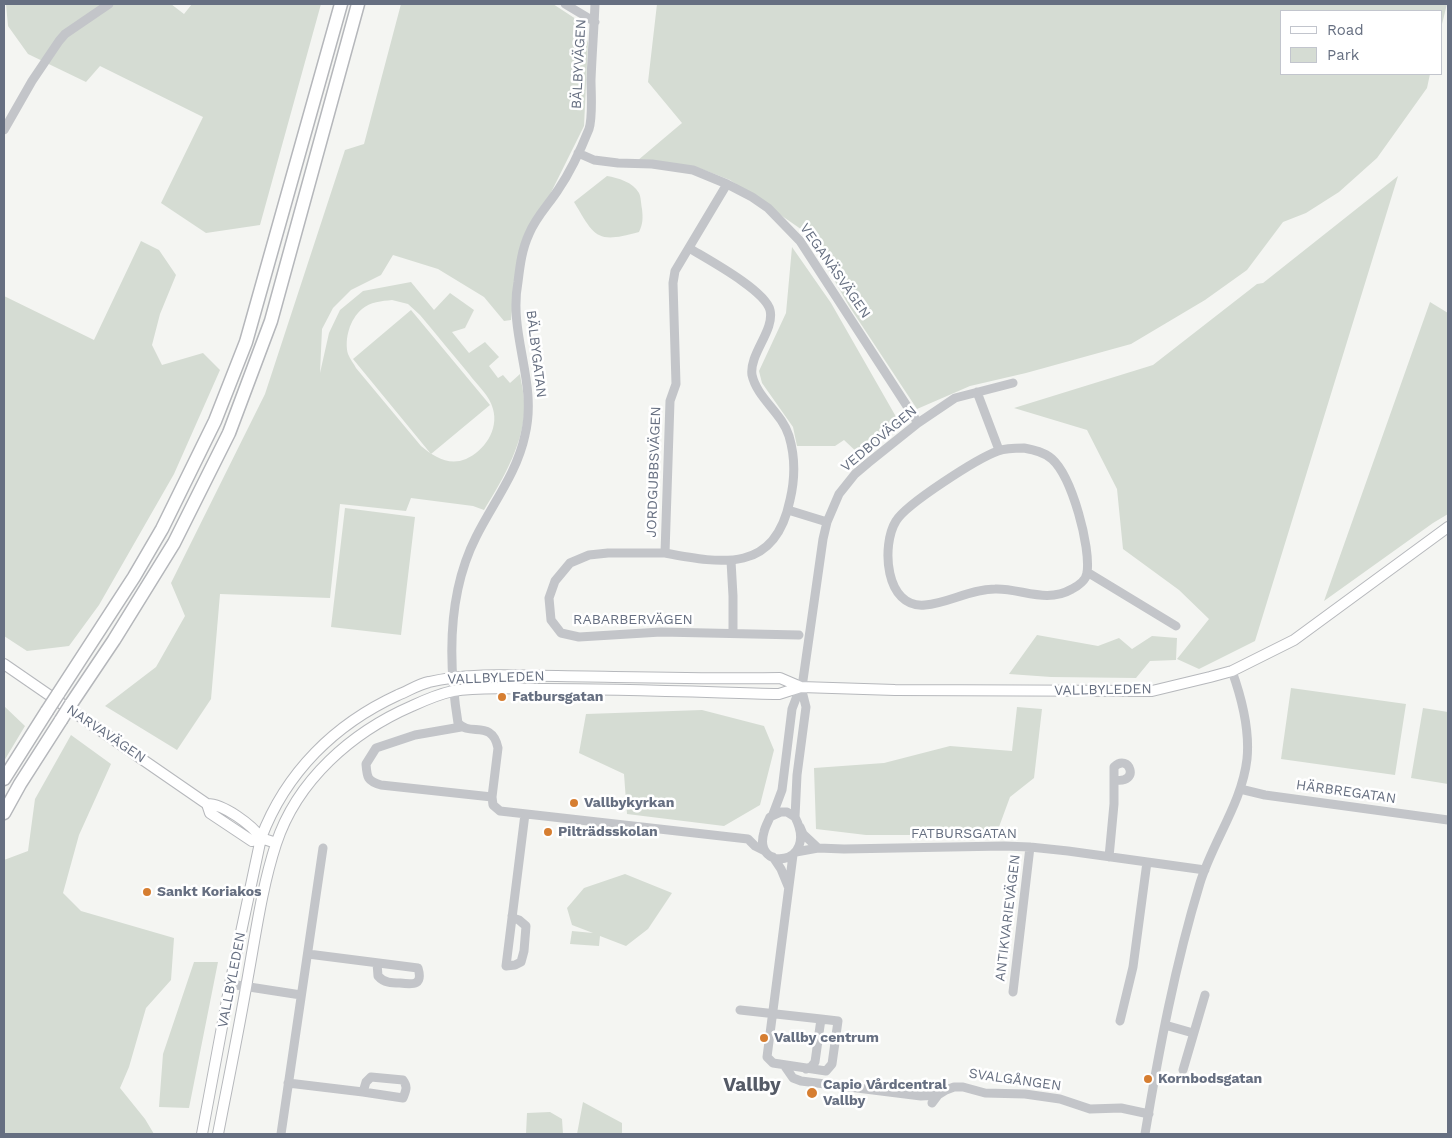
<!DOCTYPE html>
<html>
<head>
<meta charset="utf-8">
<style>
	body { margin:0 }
	#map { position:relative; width:1452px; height:1138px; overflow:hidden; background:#f4f5f2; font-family:"Work Sans",sans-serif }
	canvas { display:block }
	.frame { position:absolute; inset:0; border:5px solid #666f81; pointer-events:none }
	.legend { position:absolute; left:1280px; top:10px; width:162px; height:65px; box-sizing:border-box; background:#fff; border:1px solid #c2c5cd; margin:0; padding:6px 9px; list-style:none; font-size:15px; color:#666f81 }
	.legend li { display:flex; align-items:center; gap:10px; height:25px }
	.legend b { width:25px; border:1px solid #c2c5cd }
</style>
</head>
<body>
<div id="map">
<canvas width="1452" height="1138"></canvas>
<div class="frame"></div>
<ul class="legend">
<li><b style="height:6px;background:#fff"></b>Road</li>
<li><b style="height:14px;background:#d5dcd3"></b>Park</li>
</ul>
</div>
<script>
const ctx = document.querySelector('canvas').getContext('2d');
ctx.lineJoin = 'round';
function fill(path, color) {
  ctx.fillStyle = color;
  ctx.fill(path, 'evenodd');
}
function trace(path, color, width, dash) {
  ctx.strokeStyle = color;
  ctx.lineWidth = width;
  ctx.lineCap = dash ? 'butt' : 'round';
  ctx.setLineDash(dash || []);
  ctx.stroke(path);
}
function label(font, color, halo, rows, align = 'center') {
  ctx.font = font + ' "Work Sans",sans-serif';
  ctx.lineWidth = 5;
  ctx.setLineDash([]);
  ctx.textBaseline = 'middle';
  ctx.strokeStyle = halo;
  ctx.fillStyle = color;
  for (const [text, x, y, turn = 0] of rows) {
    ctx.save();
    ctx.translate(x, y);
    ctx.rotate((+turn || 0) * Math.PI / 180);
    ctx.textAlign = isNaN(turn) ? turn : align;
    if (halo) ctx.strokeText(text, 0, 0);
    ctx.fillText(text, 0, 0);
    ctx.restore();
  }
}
const green = new Path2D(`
	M 6,4 L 171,4 L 184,14 L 192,4 L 321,4 L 260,225 L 206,233 L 161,203 L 203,117 L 100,66 L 86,82 L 28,54 L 8,26 Z
	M 401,4 L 553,4 L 582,23 L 588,43 L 584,126 L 517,261 L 511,320 L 504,321 L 484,297 L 438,269 L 393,255 L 381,275 L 351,290 L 333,308 L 322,329 L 320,373 L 329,333 L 340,310 L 363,291 L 411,282 L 434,310 L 450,293 L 474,310 L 465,328 L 452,332 L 469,353 L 485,342 L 499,357 L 489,366 L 498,378 L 503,375 L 510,383 L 520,374 C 521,383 524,392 524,401 C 527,439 503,479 484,510 L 473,506 L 411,498 L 406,511 L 340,504 L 330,598 L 220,594 L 211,699 L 177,750 L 105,706 L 156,667 L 185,616 L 171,583 L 265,394 L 345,150 L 364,144 ZM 392,300 L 408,304 L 420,315 C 437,335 453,355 469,374 C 477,385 490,396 493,409 C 499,430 484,451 466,459 C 449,466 434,457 421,446 L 356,368 C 354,364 350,359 348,354 C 344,339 350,319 362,309 C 370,302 382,301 392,300 Z
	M 657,4 L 1447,4 L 1441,28 L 1441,11 L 1281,11 L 1281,74 L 1430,74 L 1427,88 L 1377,158 L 1339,192 L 1306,213 L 1283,222 L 1247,270 L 1205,300 L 1131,344 L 1026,373 L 970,386 L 917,409 L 849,306 L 808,234 L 730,180 L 699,168 L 637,161 L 682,123 L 648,82 Z
	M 607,176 C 618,178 633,182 639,193 C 641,197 641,204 642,209 C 643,218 643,224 639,232 C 596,244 595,237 574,202 Z
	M 1398,176 L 1255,641 L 1199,669 L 1177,659 L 1209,619 L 1179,590 L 1123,549 L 1117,489 L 1087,430 L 1014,408 L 1153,365 L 1257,284 L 1263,283 Z
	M 141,241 L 159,250 L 176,275 L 160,314 L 152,345 L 162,365 L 203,353 L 220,370 L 174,474 L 99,605 L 69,646 L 27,651 L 4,636 L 4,296 L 94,340 Z
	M 792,247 L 831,303 L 899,422 L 861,456 L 844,440 L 835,446 L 797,446 L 793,427 L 762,383 L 759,371 L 786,313 Z
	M 1430,302 L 1448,313 L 1448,514 L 1433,523 L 1324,601 Z
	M 411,310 L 490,405 L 431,454 L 353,359 Z
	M 345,508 L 415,517 L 401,635 L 331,627 Z
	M 1037,635 L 1098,646 L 1119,638 L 1132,649 L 1152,636 L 1177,638 L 1176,660 L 1150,661 L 1136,678 L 1051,677 L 1009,674 Z
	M 1291,688 L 1406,704 L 1395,775 L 1281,759 Z
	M 4,706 L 25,726 L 4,761 Z
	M 1017,707 L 1042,709 L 1034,778 L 1010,797 L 996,835 L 866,835 L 816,829 L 814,768 L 884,763 L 950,746 L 1012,751 Z
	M 1423,708 L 1448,712 L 1448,784 L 1411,778 Z
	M 702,710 L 764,726 L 774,750 L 760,805 L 724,826 L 627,814 L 624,774 L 579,753 L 586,714 Z
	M 71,735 L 111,764 L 79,835 L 63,893 L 81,911 L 174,938 L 171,980 L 146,1008 L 129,1067 L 120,1088 L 145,1119 L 154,1134 L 4,1134 L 4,860 L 28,851 L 35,799 Z
	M 625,874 L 672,893 L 648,929 L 626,946 L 600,936 L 599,946 L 570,944 L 572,931 L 593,933 L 572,925 L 567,908 L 584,888 Z
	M 194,962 L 218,962 L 189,1108 L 159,1107 L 163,1054 Z
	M 583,1102 L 622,1123 L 622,1134 L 577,1134 Z
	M 550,1112 L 562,1119 L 563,1134 L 526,1134 L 527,1113 Z`);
const minor = new Path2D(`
	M 565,4 L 595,22
	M 595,4 C 594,29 592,54 591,80 C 591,93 593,117 589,129 C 581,149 571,171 558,190 C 549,204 536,217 529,234 C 522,249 520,265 518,282 C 508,335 538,382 525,435 C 517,473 493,503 476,537 C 447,594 448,661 458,723 C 470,737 492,719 498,748 L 492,797 L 493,805 L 500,811 L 748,839 L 755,846 L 765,851
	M 4,130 L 32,81 L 59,41 L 65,34 L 109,4
	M 578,153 L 594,160 L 618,163 L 652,164 L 693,170 L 727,184 L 752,197 L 768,208 L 800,241 L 918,423
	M 689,248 C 707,259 765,290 770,310 C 775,330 749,354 752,375 C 757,398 782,413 789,436 C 795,456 795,479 790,500 C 775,573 723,564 665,553 L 670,401 L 676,384 L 673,283 L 675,271 L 727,184
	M 977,392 L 999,450
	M 1024,448 C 1034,450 1044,452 1052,459 C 1072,477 1091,547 1087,573 C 1086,580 1078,586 1072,589 C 1046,604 1021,588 995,589 C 970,589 949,603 925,605 C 885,609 881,545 896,521 C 906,504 978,458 998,451 C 1006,448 1016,448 1024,448 Z
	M 788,510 L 827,522
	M 665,553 L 608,553 L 589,555 L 570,563 L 555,581 L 549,598 L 551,620 L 561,633 L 579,637 L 661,632 L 799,635
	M 731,561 L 733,596 L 733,633
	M 1087,572 L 1176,626
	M 461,727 L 415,735 L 376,748 L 366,764 C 367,777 367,781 381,785 L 492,797
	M 1240,789 L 1265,795 L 1448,820
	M 781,812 L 787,812 L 795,817 C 820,866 752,873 764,832 C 765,827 768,822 770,817 Z
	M 773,814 L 782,790 L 792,709 L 803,680 L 823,539 L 827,522 L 839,494 L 855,474 L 868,463 L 918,423 L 955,398 L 1013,383
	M 795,817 L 797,775 L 806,707 L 801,687
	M 800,827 L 803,834 L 818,848
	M 796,852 L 818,848 L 844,849 L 1004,846 L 1030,847 L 1068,851 L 1205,870
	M 793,855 L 767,1057 L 773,1063 L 826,1071 L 832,1064 L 838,1021 L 821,1019
	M 773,857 L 781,869 L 788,886
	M 1109,857 L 1114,804 L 1114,767 C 1129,752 1141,784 1115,780
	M 512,916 L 513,918 L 519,920 L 526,926 L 524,951 L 521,962 L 515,965 L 506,966 L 525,814
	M 308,954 L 418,968 C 423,985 414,985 400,983 C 392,983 384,983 378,976 L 377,963
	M 230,984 L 301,995
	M 1013,992 L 1030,847
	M 740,1010 L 821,1019 L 815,1062 L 811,1067 L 806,1069
	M 1120,1021 L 1133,967 L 1147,862
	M 1165,1025 L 1193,1033
	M 784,1065 L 793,1078 L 801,1081 L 921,1096 L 938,1095
	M 1183,1070 L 1205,995
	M 288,1083 L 363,1092 L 366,1082 L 371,1077 L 403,1080 C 408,1087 406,1090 403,1098 L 363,1092
	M 932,1103 L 938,1095 L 946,1090 L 954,1087 L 963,1087 L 985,1093 L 1025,1094 L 1060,1099 L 1090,1109 L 1121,1108 L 1149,1114
	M 281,1134 L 323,848
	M 1145,1134 C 1159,1050 1175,965 1200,883 C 1213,841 1242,803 1247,759 C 1250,729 1242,699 1232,671`);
const major = new Path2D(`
	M 4,664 L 207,804 C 224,804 252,825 261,838
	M 207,804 L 210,813 L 252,841 L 261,838 L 276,843
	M 202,1134 L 230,984 L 261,838 C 286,772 335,724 398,695 C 408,691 419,684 429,682 C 471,672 515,676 557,676 C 632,677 706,679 780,678 L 801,687
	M 218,1134 C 228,1082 239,1029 248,976 C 256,932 262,887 276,844 C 297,780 352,732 412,706 C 425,700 439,694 453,691 C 481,686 515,689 544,689 C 622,689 701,692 779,694 L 801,687 L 895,690 L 1152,691 L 1210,677 L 1232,671 L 1294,640 L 1448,527`);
const highway = new Path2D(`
	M 58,694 L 134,577 L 162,529 L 215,421 L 246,342 L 341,4
	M 71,704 L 114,640 L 174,543 L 229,433 L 271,321 L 358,4
	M 4,779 L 47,711
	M 4,813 L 20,784 L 61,720`);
const highwayBridge = new Path2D(`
	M 47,711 L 58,694
	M 61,720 L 71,704`);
const markers = [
	[502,697,5,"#d67e31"],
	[574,803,5,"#d67e31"],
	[548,832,5,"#d67e31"],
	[147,892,5,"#d67e31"],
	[764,1038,5,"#d67e31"],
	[1148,1079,5,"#d67e31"],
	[812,1093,6,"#d67e31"]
];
const streetNames = [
	["BÄLBYVÄGEN",579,64,-87],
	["VEGANÄSVÄGEN",835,271,55],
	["BÄLBYGATAN",536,354,83],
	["VEDBOVÄGEN",879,439,-40],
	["JORDGUBBSVÄGEN",654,472,-88],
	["RABARBERVÄGEN",633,620],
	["VALLBYLEDEN",496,678,-2],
	["VALLBYLEDEN",1103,690,-1],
	["NARVAVÄGEN",106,734,34],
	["HÄRBREGATAN",1346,792,8],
	["FATBURSGATAN",964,834],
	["ANTIKVARIEVÄGEN",1008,918,-83],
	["VALLBYLEDEN",232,980,-79],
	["SVALGÅNGEN",1015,1080,8]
];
const poiNames = [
	["Fatbursgatan",512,697],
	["Vallbykyrkan",584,803],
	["Pilträdsskolan",558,832],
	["Sankt Koriakos",157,892],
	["Vallby centrum",774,1038],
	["Kornbodsgatan",1158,1079],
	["Capio Vårdcentral",823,1085],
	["Vallby",823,1101]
];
const districtNames = [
	["Vallby",752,1085]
];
fill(green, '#d5dcd3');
trace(major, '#b6b8bc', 12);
trace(highway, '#b5b7bb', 15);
trace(minor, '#c3c5c9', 9);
trace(major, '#fff', 10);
trace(highway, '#fff', 12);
trace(highwayBridge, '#b5b7bb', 15, []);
trace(highwayBridge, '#fff', 12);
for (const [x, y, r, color] of markers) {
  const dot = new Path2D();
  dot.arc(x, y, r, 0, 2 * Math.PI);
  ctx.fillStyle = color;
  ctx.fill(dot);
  trace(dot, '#fff', 2);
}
label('14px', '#666f81', '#fff', streetNames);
label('bold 14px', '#666f81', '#fff', poiNames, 'left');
label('bold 19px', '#545a66', '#fff', districtNames);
</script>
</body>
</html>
